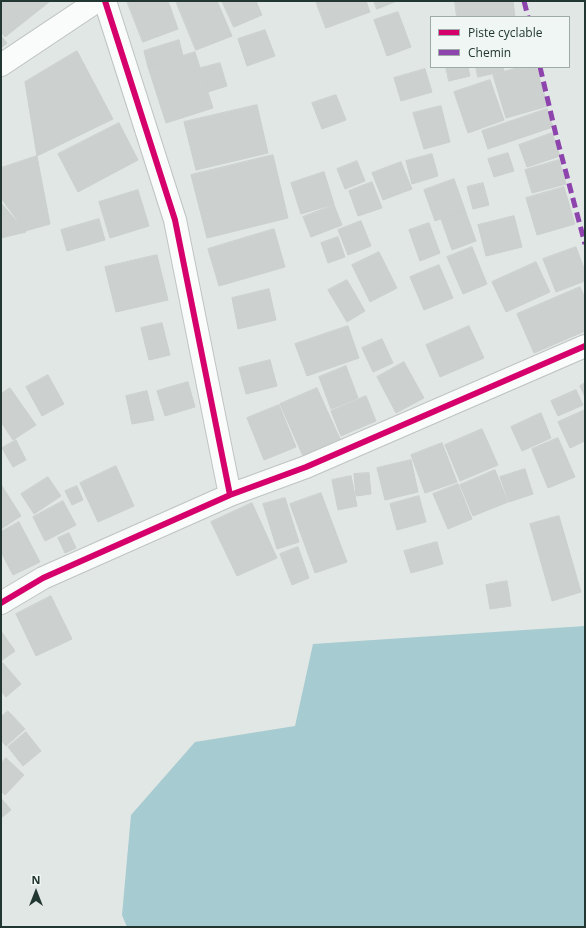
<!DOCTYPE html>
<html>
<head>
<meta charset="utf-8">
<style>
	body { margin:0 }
	#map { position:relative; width:586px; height:928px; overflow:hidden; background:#e1e7e4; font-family:"Open Sans",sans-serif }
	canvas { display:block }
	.frame { position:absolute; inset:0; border:2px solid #223732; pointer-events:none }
	.legend { position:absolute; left:430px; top:16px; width:140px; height:52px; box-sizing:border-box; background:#eff6f3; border:1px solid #9daaa6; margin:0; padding:5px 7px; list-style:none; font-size:12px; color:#223732 }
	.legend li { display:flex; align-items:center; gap:8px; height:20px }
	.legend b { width:20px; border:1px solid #9daaa6 }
	.north { position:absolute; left:16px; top:872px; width:40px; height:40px; -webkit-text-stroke:3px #eff6f3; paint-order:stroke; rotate:0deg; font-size:11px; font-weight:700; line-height:16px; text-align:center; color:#223732 }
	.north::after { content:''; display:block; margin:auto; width:14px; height:18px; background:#223732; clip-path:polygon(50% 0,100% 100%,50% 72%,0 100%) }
</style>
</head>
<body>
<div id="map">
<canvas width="586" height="928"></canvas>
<div class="frame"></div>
<ul class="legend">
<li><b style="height:5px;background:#d6006c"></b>Piste cyclable</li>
<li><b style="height:5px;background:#8e44ad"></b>Chemin</li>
</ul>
<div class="north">N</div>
</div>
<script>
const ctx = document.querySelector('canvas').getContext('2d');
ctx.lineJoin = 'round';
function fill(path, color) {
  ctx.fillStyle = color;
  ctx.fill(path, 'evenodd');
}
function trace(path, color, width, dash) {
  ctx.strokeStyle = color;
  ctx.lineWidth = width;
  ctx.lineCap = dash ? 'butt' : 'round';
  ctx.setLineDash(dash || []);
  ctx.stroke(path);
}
const water = new Path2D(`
	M 585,626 L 585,927 L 127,927 L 122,915 L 131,815 L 195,742 L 295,726 L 313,644 Z`);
const building = new Path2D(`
	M 1,1 L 48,1 L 49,2 L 5,37 L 1,32 Z
	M 127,1 L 168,1 L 178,29 L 143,42 Z
	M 176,1 L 217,1 L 232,36 L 196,50 Z
	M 222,1 L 256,1 L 262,15 L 234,27 Z
	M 316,1 L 366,1 L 370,12 L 326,28 Z
	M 374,1 L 397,1 L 377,9 Z
	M 455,1 L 513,1 L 515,17 L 457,17 Z
	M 398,12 L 411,47 L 387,56 L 374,20 Z
	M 265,30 L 275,56 L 247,66 L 238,39 Z
	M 1,36 L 7,43 L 1,48 Z
	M 179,40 L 183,56 L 148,67 L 144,51 Z
	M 77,51 L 113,119 L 37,156 L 25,82 Z
	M 195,52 L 213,108 L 166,123 L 148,67 Z
	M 220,63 L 227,86 L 208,92 L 201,68 Z
	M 446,67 L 468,67 L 470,76 L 449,81 Z
	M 476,67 L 503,67 L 504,71 L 478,77 Z
	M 520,67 L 536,67 L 548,106 L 506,118 L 493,75 Z
	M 425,69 L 432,92 L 401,101 L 394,78 Z
	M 490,80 L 504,120 L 468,133 L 454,92 Z
	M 336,95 L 346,120 L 322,129 L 312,103 Z
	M 257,105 L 268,153 L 196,170 L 184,122 Z
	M 441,106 L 450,142 L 424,149 L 413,113 Z
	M 547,109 L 553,127 L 488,149 L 482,131 Z
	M 119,123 L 138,160 L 78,192 L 58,154 Z
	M 552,133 L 560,156 L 527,167 L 519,145 Z
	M 508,153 L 514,171 L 494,177 L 488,159 Z
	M 432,154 L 438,176 L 412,184 L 406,161 Z
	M 273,155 L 288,218 L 207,238 L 191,175 Z
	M 37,156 L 50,224 L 25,231 L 1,198 L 1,168 Z
	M 559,160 L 566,184 L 532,193 L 525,170 Z
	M 357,161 L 365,181 L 345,189 L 337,169 Z
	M 401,162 L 412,189 L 383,200 L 372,173 Z
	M 324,172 L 334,204 L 301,214 L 291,183 Z
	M 454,179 L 465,210 L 435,221 L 424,190 Z
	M 372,182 L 382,208 L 358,216 L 349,191 Z
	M 483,183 L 489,205 L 473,209 L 467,187 Z
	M 564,187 L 575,224 L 537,235 L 526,198 Z
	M 138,190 L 149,226 L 110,238 L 99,202 Z
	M 1,203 L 26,232 L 1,238 Z
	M 334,205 L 342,225 L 311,237 L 303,217 Z
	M 465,210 L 476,241 L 452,250 L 441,219 Z
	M 514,216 L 522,247 L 486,256 L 478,225 Z
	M 99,219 L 105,240 L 67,251 L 61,230 Z
	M 361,221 L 371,246 L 348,255 L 338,230 Z
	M 429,223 L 440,253 L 420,261 L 409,230 Z
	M 274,229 L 285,267 L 219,286 L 208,249 Z
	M 338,237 L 345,257 L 328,263 L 321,243 Z
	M 472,247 L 487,284 L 463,294 L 447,257 Z
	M 576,247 L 585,271 L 585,281 L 556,292 L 543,259 Z
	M 379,252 L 397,288 L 370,302 L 352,265 Z
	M 157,255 L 168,300 L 116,312 L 105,267 Z
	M 536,262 L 550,292 L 506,312 L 492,282 Z
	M 439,265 L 453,298 L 424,310 L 410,277 Z
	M 347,280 L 365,311 L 347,322 L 328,290 Z
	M 580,287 L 585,298 L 585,331 L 534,353 L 517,314 Z
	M 269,289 L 276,320 L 238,329 L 232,298 Z
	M 162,323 L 170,355 L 149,360 L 141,328 Z
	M 348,326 L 359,358 L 307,376 L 295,344 Z
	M 469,326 L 484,358 L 440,377 L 426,345 Z
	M 382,339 L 393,363 L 373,372 L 362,348 Z
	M 270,360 L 277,386 L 246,394 L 239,368 Z
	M 404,362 L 424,398 L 396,413 L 377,377 Z
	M 346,366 L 358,398 L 331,409 L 319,377 Z
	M 48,375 L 64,404 L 42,416 L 26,387 Z
	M 188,382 L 195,407 L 165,416 L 157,391 Z
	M 585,383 L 585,397 L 580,386 Z
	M 10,388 L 36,425 L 13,440 L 1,422 L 1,394 Z
	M 317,388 L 340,439 L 303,456 L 280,404 Z
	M 576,390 L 583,405 L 558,416 L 551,401 Z
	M 147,391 L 154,420 L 132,424 L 126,396 Z
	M 366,396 L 376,421 L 341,436 L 331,411 Z
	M 279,405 L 296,447 L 264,460 L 247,418 Z
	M 585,410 L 585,441 L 570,448 L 558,422 Z
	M 541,413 L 551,438 L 522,451 L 511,427 Z
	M 482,429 L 498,465 L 460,481 L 445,445 Z
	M 558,438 L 575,477 L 548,488 L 532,449 Z
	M 16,440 L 26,460 L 13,467 L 2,448 Z
	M 442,443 L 457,482 L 425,493 L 411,455 Z
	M 411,460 L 418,492 L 385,500 L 377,468 Z
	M 116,466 L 134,506 L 98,522 L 80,483 Z
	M 525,469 L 533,494 L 509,502 L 500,477 Z
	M 495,470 L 508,502 L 473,516 L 460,485 Z
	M 369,473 L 371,494 L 356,496 L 354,474 Z
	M 351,476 L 357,506 L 338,510 L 332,480 Z
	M 48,477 L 61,496 L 34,514 L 21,494 Z
	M 458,484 L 472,519 L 448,529 L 433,494 Z
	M 2,486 L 21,516 L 1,529 L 1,487 Z
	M 77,486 L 83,500 L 72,505 L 65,491 Z
	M 321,493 L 347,562 L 315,573 L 290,504 Z
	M 419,496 L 426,522 L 397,530 L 390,504 Z
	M 285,498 L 299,542 L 277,549 L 263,504 Z
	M 63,501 L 76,525 L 45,541 L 33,517 Z
	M 252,503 L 277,558 L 237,576 L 211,522 Z
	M 559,516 L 581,592 L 552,601 L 530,524 Z
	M 19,522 L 40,562 L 13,575 L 1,552 L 1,532 Z
	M 69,533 L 76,548 L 65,553 L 58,538 Z
	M 437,542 L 443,564 L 411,573 L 404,551 Z
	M 298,547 L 309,578 L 292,585 L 280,554 Z
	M 507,581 L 511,606 L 490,609 L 486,585 Z
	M 51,596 L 72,639 L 36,656 L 16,614 Z
	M 1,631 L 15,651 L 1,661 Z
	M 3,663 L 21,684 L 6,697 L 1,691 L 1,665 Z
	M 8,711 L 25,729 L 6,746 L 1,740 L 1,717 Z
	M 26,732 L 41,751 L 23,766 L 8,747 Z
	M 6,758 L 24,775 L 5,795 L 1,791 L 1,763 Z
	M 1,798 L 11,810 L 1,818 Z`);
const minor = new Path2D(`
	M 105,1 L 175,220 L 230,495
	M 1,603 L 43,578 L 230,495 L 306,467 L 585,346`);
const tertiary = new Path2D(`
	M 1,65 L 97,1`);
const quiet = new Path2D(`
	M 524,1 L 528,17
	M 540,67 L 556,135 L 585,244`);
const cycleway = new Path2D(`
	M 105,1 L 175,220 L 230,495
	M 1,603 L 43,578 L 230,495 L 306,467 L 585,346`);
fill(water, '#a6cbd1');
fill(building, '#ccd0cf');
trace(building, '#cad0cd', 1);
trace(minor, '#bec4c1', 24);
trace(tertiary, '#bec4c1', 24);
trace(minor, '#fafbfb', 22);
trace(tertiary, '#fafbfb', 22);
trace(quiet, '#8e44ad', 5, [10, 5]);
trace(cycleway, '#d6006c', 6);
</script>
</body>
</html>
